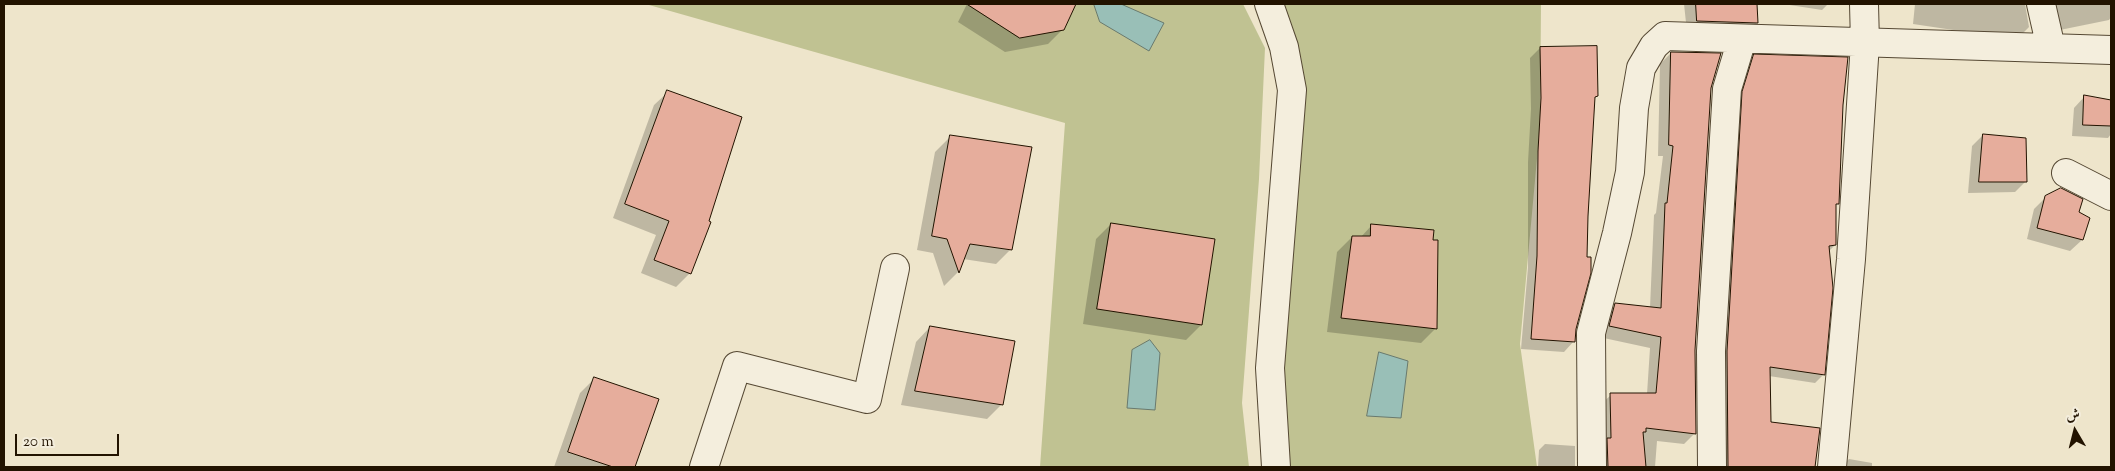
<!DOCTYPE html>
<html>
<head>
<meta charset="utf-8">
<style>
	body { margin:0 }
	#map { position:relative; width:2115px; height:471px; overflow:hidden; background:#eee5cb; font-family:"Sorts Mill Goudy",Amiri,serif }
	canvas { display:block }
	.frame { position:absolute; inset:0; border:5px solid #221300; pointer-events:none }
	.north { position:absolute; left:2050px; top:406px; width:50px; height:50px; -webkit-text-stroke:4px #f4eedd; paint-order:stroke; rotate:352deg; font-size:14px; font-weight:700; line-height:20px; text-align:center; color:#221300 }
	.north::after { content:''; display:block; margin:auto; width:18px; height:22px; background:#221300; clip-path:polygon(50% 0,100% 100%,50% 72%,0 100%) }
	.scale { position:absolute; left:15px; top:434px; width:104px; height:22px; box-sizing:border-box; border:2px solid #221300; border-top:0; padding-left:6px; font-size:15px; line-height:18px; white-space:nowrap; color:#221300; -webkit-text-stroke:4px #f4eedd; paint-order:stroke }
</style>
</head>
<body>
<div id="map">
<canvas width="2115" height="471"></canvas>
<div class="frame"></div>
<div class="north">ش</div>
<div class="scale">20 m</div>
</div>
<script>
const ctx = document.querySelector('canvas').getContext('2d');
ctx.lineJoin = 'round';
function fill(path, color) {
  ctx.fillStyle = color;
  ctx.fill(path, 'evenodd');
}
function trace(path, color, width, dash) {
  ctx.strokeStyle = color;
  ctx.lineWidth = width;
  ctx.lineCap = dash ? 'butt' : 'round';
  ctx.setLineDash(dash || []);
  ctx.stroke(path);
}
const green = new Path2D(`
	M 652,4 L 1243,4 L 1265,48 L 1259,179 L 1242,403 L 1249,467 L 1040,467 L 1065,123 L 649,5 Z
	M 1269,4 L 1541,4 L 1540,126 L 1520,344 L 1537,467 L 1276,467 L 1292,90 Z`);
const water = new Path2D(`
	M 1094,4 L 1121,4 L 1164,23 L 1149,51 L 1100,22 Z
	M 1150,340 L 1160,353 L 1155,410 L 1127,408 L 1132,350 Z
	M 1379,352 L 1408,361 L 1401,418 L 1367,416 Z`);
const shadow = new Path2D(`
	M 967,4 L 1075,4 L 1063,29 L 1048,44 L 1005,52 L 958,22 Z
	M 1684,4 L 1755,4 L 1757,23 L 1746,34 L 1687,32 Z
	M 1783,4 L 1828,4 L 1822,10 Z
	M 1915,4 L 2025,4 L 2029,27 L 2018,38 L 2007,38 L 1913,24 Z
	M 2041,4 L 2111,4 L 2111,17 L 2109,20 L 2050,32 Z
	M 1540,48 L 1597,96 L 1594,99 L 1586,258 L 1574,341 L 1564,352 L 1521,349 L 1528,267 L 1528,162 L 1531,109 L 1530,58 Z
	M 1671,53 L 1694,350 L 1695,433 L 1684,444 L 1657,441 L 1655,467 L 1597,467 L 1599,406 L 1611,395 L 1647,394 L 1650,348 L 1599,337 L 1604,316 L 1615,305 L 1650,308 L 1654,215 L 1656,213 L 1663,156 L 1658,156 L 1660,64 Z
	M 1754,56 L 1842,105 L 1838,203 L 1834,206 L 1835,245 L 1828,252 L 1824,374 L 1815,383 L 1769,376 L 1770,423 L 1819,429 L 1815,467 L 1719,467 L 1734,101 L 1745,65 Z
	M 668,92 L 690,273 L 676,287 L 641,273 L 656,235 L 613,218 L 654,105 Z
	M 2085,96 L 2111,101 L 2111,134 L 2108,138 L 2072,136 L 2074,108 Z
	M 1983,135 L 2026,181 L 2015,192 L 1968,193 L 1972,146 Z
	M 950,137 L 1011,249 L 996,264 L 963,259 L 958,272 L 944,286 L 933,253 L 917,250 L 935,152 Z
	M 2046,197 L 2077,213 L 2082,240 L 2070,251 L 2027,239 L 2034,209 Z
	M 1111,224 L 1201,325 L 1186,340 L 1083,324 L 1096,239 Z
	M 1372,225 L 1432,241 L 1436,328 L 1421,343 L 1327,332 L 1337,252 L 1352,237 L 1360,238 Z
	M 930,327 L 1002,404 L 987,419 L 901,405 L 916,342 Z
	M 595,378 L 657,400 L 634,467 L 554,467 L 580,393 Z
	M 1545,444 L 1575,446 L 1575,467 L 1538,467 L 1539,450 Z
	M 1849,459 L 1872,463 L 1872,467 L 1841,467 Z`);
const building = new Path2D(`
	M 967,4 L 1076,4 L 1064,30 L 1020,38 Z
	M 1696,4 L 1757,4 L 1758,23 L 1697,21 Z
	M 1597,46 L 1598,96 L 1595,97 L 1588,216 L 1587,257 L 1591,257 L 1591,273 L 1576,329 L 1575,342 L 1531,339 L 1537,256 L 1538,151 L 1541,98 L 1540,47 Z
	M 1671,52 L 1721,53 L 1711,88 L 1695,350 L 1696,434 L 1646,428 L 1646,432 L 1643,432 L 1646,467 L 1608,467 L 1607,438 L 1611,438 L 1610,393 L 1656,393 L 1661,337 L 1609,326 L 1615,303 L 1661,308 L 1665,203 L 1667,203 L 1673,146 L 1669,145 Z
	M 1754,54 L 1848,57 L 1843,105 L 1839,204 L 1836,204 L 1836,245 L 1829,246 L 1833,288 L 1825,375 L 1770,367 L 1771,422 L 1820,428 L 1815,467 L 1728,467 L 1727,351 L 1742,92 Z
	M 667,90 L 742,117 L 709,221 L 711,222 L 691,274 L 654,260 L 669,221 L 625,204 Z
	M 2084,95 L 2111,100 L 2111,126 L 2083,125 Z
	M 1983,134 L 2026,138 L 2027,182 L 1979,182 Z
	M 950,135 L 1032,147 L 1012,250 L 970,244 L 959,273 L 947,239 L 932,236 Z
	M 2061,188 L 2083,199 L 2079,212 L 2090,218 L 2083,240 L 2037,228 L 2045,196 Z
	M 1111,223 L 1215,239 L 1202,325 L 1097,309 Z
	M 1371,224 L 1434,230 L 1433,240 L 1438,240 L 1437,329 L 1341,318 L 1352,236 L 1370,236 Z
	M 930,326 L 1015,341 L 1003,405 L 915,391 Z
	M 594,377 L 659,399 L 635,467 L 613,467 L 568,452 Z`);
const street = new Path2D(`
	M 1269,4 L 1284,47 L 1292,90 L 1270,368 L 1276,467
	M 2041,4 L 2051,48
	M 2066,173 L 2111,196
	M 704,467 L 737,366 L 867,399 L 895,268
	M 1592,467 L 1591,333 L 1617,233 L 1630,172 L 1634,108 L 1641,68 L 1654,46 L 1665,36 L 2111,50
	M 1712,467 L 1711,351 L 1727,89 L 1742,39
	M 1832,467 L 1851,259 L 1865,43 L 1864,4`);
fill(green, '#c0c292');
fill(water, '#99bfb7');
trace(water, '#697a6e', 1);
fill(shadow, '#0003');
fill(building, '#e6ad9c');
trace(building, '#221300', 1);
trace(street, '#554833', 30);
trace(street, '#f4eedd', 28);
</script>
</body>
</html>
